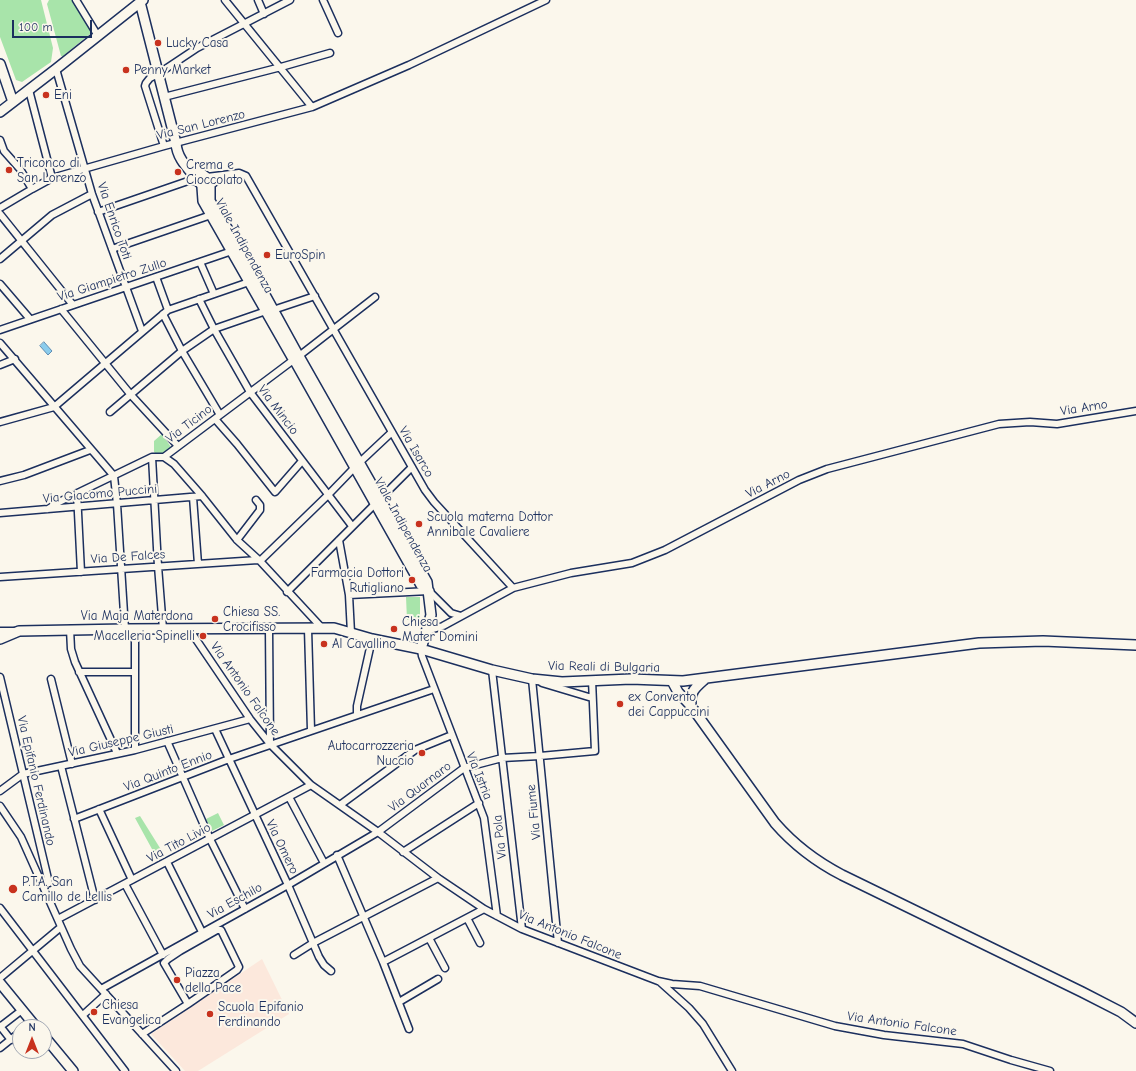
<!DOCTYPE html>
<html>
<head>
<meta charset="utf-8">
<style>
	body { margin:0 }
	#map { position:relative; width:1136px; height:1071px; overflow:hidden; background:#fbf7ec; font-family:"Comic Neue",sans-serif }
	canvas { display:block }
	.north { position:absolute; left:12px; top:1019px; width:40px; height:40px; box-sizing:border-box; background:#fbf7ec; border:1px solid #a1a7b3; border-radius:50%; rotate:0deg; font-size:11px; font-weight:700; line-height:16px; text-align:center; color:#1b2f5e }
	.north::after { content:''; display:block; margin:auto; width:14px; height:18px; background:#c8321e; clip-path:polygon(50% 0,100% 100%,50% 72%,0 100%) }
	.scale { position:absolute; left:12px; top:20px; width:80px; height:18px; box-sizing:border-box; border:2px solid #1b2f5e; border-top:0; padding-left:5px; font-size:12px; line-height:14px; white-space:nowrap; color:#1b2f5e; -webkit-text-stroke:3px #fbf7ec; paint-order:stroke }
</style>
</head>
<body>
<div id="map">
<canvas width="1136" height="1071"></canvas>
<div class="north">N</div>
<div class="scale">100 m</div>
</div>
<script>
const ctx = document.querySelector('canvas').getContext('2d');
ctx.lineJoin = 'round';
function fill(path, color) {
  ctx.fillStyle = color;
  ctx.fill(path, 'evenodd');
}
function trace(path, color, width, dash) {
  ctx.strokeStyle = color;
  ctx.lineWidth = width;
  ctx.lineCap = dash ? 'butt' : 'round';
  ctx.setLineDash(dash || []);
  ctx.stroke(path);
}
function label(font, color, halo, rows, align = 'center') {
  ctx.font = font + ' "Comic Neue",sans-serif';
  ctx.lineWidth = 4;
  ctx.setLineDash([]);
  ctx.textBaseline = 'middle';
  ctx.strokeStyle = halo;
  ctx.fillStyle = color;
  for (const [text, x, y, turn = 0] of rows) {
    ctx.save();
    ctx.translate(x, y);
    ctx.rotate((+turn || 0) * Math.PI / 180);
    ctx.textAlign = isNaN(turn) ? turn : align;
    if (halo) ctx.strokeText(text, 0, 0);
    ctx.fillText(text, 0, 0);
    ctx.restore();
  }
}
const built = new Path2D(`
	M 262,959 L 289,1014 L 198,1071 L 185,1071 L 151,1034 Z`);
const green = new Path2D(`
	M 0,0 L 41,0 L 53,48 L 51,62 L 22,82 L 16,80 L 0,37 Z
	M 49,0 L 74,0 L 90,29 L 91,33 L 63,56 L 61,56 L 47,4 Z
	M 162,434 L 171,447 C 169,454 162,454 156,454 L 154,452 L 154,441 Z
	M 406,597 L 420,597 L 420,620 L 407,620 Z
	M 218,813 L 224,825 L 212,831 L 206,819 Z
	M 140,816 L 165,856 L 158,860 L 135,818 Z`);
const water = new Path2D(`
	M 44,342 L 52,351 L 48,355 L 40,346 Z`);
const street = new Path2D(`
	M 76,0 L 98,36
	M 225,0 L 312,107
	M 258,0 L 264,14
	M 323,0 L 338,33
	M 56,69 L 92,194 L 142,331
	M 29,90 L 52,178
	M 164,97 L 281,67 L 330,53
	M 0,140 L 4,151 L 20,169 L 32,189
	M 164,146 L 145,86 L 146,83 L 150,78 L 158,74 L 197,48 L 290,0
	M 207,177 L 239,173 L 246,176 L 425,490 L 434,502 L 513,588
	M 211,185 L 218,180 L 225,177
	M 0,208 L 32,189 L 52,178 L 164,146 L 312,107 L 409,65 L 546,0
	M 98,212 L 188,181 L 195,181 L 199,184
	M 0,214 L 73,305
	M 112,249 L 211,215
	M 0,259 L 52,215 L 92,194
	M 200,262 L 214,294
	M 156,277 L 168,310
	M 0,284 L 30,319
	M 199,299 L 214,329 L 250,392 L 352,526
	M 61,309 L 131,395 L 178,446
	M 273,310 L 315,296
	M 163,314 L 182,351 L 220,415
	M 0,330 L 232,251
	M 0,343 L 114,476
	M 299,356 L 375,297
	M 0,365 L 15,359
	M 110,412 L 182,351 L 214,329 L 266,311
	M 215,419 L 237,444 L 275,492 L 302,461
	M 0,422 L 54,407 L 168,310 L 249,282
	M 152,457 L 158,566 L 163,629
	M 164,457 L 174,464 L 202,496 L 237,540 L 260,561 L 322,628
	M 360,462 L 392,432
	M 114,476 L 117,504 L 125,629
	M 0,481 L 24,475 L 90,450
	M 77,493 L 81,572
	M 193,497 L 198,564
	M 48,509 L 59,502 L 152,457 L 164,457 L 292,361
	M 0,513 L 202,496
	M 237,540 L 260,510 L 260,505 L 256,500
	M 339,540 L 349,595 L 351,633
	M 260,561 L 328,495 L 355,467
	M 0,577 L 258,560
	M 287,592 L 412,467
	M 349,595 L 429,591 L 451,613 L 461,616
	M 70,629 L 71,649 L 75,662 L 117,753
	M 135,629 L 135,750
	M 189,629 L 250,719 L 270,744 L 311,785 L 378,832 L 438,878 L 484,909 L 522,929 L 658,981 L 672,984 L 700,986 L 835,1026 L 884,1035 L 963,1044 L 1011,1060 L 1050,1071
	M 269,629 L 270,744
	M 308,629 L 311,730
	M 0,631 L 14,631
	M 427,631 L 443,626 L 513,588 L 571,573 L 632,563 L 665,550 L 799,480 L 827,469 L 999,424 L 1030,422 L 1057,424 L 1136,411
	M 421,649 L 422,656 L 484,818 L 497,916
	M 492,670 L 522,929
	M 79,672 L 135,672
	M 0,677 L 49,883 L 42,884
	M 51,679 L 72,764
	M 532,679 L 558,943
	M 542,683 L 592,698
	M 357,715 L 357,706 L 372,639
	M 215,729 L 288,885 L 319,957 L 324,965 L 331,971
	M 167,741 L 210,839 L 245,909
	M 61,766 L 95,900
	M 0,791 L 23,774 L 135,750 L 250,719
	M 289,797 L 324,863
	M 340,805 L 415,750 L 452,735
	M 0,806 L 21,837 L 71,949 L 80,966 L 176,1071
	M 99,809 L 132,880
	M 74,819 L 229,759 L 434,689
	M 403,852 L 479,803
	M 337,855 L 383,962 L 409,1029
	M 167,862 L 202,932
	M 125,884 L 163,955
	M 0,908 L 125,1071
	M 467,918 L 480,943
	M 58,919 L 311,785
	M 429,938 L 445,968
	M 180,951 L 217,930 L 221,930 L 239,967 L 237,970 L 188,1004
	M 294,955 L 313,943 L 438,878
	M 383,962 L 484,909
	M 0,978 L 61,927
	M 660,982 L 689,1008 L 703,1024 L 732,1071
	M 101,989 L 288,885 L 378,832 L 464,768 L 502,758 L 540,756 L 595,751 L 592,680
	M 399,1002 L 438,979
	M 83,1015 L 106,994
	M 0,1026 L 11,1040
	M 0,1027 L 22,1010
	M 142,1034 L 188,1004 L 164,963 L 168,959 L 180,951 L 178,948
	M 0,1048 L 20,1032`);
const secondary = new Path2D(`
	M 140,2 L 176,143 C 177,160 190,170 200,183
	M 0,64 L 13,102
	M 0,112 L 56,69 L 143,0
	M 191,166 L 206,177
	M 210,186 L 210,201 L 237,244 L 298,355
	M 202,187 L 203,201 L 292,357
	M 300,358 L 427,582 L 431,615 L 421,649
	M 296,363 L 421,585 L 429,591
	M 0,639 L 19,631 L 125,629 L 334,628 L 372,639 L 421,649 L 492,670 L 532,679 L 562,682 L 631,679 L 683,681 L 979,643 L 1043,641 L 1136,645
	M 672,681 L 678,692 L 691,706 L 775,823 C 795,846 815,861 842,875 L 1082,992 L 1121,1012 L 1136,1023
	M 691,706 C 690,691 695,688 705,679
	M 0,983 L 36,1027
	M 44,1036 L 73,1071`);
const markers = [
	[158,43,4,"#c8321e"],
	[126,70,4,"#c8321e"],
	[46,95,4,"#c8321e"],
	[9,170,4,"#c8321e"],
	[178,172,4,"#c8321e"],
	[267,255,4,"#c8321e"],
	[419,524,4,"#c8321e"],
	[412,580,4,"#c8321e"],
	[215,619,4,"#c8321e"],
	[394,629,4,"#c8321e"],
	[203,636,4,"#c8321e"],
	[324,644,4,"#c8321e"],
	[620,704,4,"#c8321e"],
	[422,753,4,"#c8321e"],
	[13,889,5,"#c8321e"],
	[177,980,4,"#c8321e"],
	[94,1012,4,"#c8321e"],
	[210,1014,4,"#c8321e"]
];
const poiNames = [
	["Lucky Casa",166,43],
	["Penny Market",134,70],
	["Eni",54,95],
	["Triconco di",17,163],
	["San Lorenzo",17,178],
	["Crema e",186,165],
	["Cioccolato",186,180],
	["EuroSpin",275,255],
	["Scuola materna Dottor",427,517],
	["Annibale Cavaliere",427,532],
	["Farmacia Dottori",404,573,"right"],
	["Rutigliano",404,588,"right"],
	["Chiesa SS.",223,612],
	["Crocifisso",223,627],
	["Chiesa",402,622],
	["Mater Domini",402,637],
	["Macelleria Spinelli",195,636,"right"],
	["Al Cavallino",332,644],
	["ex Convento",628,697],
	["dei Cappuccini",628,712],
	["Autocarrozzeria",414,746,"right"],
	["Nuccio",414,761,"right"],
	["P.T.A. San",22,882],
	["Camillo de Lellis",22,897],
	["Piazza",185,973],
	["della Pace",185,988],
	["Chiesa",102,1005],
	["Evangelica",102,1020],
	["Scuola Epifanio",218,1007],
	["Ferdinando",218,1022]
];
const streetNames = [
	["Via San Lorenzo",201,125,-14],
	["Via Enrico Toti",114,221,71],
	["Viale Indipendenza",244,246,61],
	["Via Giampietro Zullo",112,280,-18],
	["Via Arno",1084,408,-9],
	["Via Mincio",278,410,53],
	["Via Ticino",189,424,-37],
	["Via Isarco",416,452,60],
	["Via Arno",768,484,-27],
	["Via Giacomo Puccini",100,494,-5],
	["Viale Indipendenza",403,525,61],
	["Via De Falces",128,557,-4],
	["Via Maja Materdona",137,616],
	["Via Reali di Bulgaria",604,667,1],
	["Via Antonio Falcone",245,689,55],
	["Via Giuseppe Giusti",121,741,-13],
	["Via Quinto Ennio",168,771,-21],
	["Via Istria",479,776,68],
	["Via Epifanio Ferdinando",36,781,77],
	["Via Quarnaro",420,787,-37],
	["Via Fiume",534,812,-96],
	["Via Pola",500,837,-96],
	["Via Tito Livio",179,843,-28],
	["Via Omero",282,847,64],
	["Via Eschilo",235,901,-29],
	["Via Antonio Falcone",570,935,22],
	["Via Antonio Falcone",902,1024,8]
];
fill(built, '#fce8dc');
fill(green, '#a8e4aa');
fill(water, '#8bccec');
trace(water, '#5e8db3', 1);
trace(street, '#1b2f5e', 9);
trace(secondary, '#1b2f5e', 12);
trace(street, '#fbf7ec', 6);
trace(secondary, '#fbf7ec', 9);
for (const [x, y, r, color] of markers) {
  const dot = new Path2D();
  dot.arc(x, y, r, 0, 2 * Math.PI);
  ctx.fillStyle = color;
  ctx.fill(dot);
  trace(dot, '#fbf7ec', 1.5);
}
label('13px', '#1b2f5e', '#fbf7ec', poiNames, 'left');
label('13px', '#1b2f5e', '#fbf7ec', streetNames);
</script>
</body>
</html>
